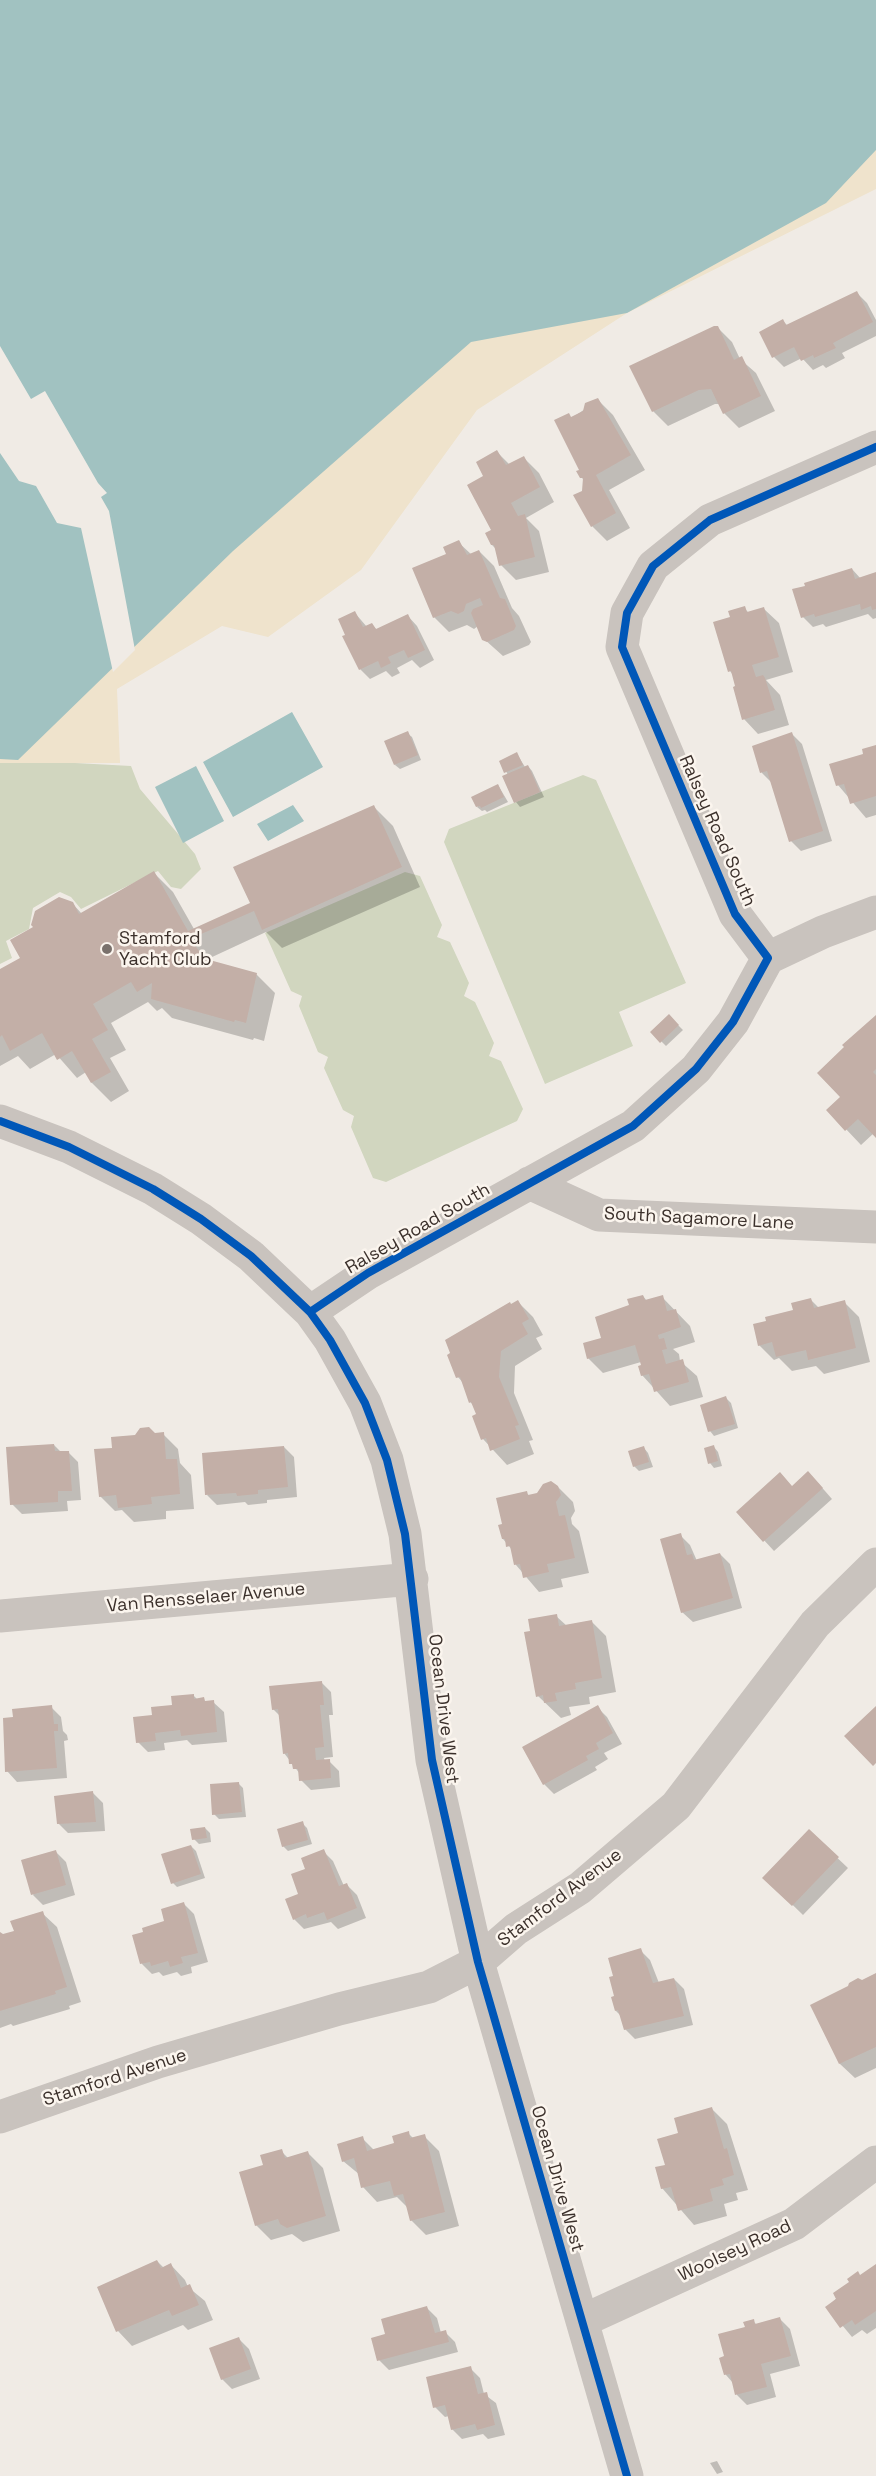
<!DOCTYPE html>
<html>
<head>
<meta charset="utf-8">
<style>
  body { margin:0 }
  canvas { display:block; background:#f0ebe5 }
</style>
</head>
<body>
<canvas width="876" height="2476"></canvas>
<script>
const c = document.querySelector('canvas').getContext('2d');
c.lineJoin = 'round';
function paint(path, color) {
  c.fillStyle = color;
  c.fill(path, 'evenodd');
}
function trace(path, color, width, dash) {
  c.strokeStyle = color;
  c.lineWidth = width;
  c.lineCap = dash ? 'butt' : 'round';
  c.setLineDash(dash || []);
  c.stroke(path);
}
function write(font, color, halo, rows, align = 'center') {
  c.font = font + ' "Space Grotesk",sans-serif';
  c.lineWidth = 5;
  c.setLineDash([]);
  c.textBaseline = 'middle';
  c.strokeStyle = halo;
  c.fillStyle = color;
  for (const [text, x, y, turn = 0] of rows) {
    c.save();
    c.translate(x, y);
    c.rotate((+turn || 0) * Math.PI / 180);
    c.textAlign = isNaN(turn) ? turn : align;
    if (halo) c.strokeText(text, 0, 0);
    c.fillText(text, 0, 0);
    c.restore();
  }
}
const green = new Path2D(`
  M0,759L131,766L140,789L195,854L201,869L181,889L171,887L158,871L81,909L71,897L60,892L33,908L29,929L6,941L12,958L0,964Z
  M583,775L596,780L686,983L619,1012L633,1046L545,1084L444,842L449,829Z
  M405,872L420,876L442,925L437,937L450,942L469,983L464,996L475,1002L494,1043L489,1056L501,1061L523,1109L517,1121L386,1182L373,1178L351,1127L354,1116L343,1110L324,1068L328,1057L318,1052L299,1006L302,996L291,991L265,933Z`);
const sand = new Path2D(`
  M876,41V189L627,313L477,410L361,570L268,637L222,626L117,689L120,763H0V612Z`);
const water = new Path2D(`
  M0,0H876V150L826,203L627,313L471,342L233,551L18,760L0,759Z
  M292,712L323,767L233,817L203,762Z
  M196,766L224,821L183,843L155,787Z
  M293,805L304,821L268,841L257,824Z`);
const pier = new Path2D(`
  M0,346L31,399L45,391L98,483L107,493L101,497L109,511L135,650L113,672L81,528L57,523L36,486L19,481L0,453Z`);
const shadow = new Path2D(`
  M857,293L867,303L876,320V336L842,353L845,358L826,368L823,365L813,370L802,358L784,367L774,357L783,321L788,326Z
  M717,327L732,342L740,359L756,373L775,411L739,428L724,413L720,404H715L668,426L653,411Z
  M598,400L613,415L645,470L609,490L630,528L607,541L592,526L583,492L584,480L581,477L572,418Z
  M497,452L510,465L524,458L539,473L554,502L526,518L539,531L549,572L516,580L501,565L497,550L492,545L493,530L485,477Z
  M458,542L472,555L479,551L494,566L512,608L519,616L531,642L529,645L503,656L484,639L478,626L474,629L467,625L449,632L434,617L448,555Z
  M852,569L861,579L876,574V618L873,619L868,614L826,627L823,624L813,627L803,617Z
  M744,608L749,613L764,609L779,623L793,672L766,680L780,695L789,725L758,734L744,719L737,687L733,675L730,671L732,618Z
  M355,613L367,627L372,625L377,630L407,615L417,626L434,660L420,668L412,660L397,668L400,673L392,677L386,671L370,679L360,669Z
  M407,733L412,737L421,760L400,769L395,765Z
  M792,734L802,744L832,841L801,851L791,841L772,783L762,773L754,747Z
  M876,747V815L866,818L838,785L865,755Z
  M517,754L525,767L528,766L532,771L544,797L520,807L516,802L504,777L508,775L501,762Z
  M498,785L508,802L487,812L485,810L482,811L477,807Z
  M374,807L393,826L420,887L282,948L266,932L210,958L211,960L207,961L256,974L275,993L264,1041L254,1038L253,1040L172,1018L162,1008L157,1011L148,1002L111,1023L126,1050L110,1058L129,1091L111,1102L92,1083L86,1072L77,1078L56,1054L30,1069L18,1056L0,1066V971L22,958L72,903L82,914L154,873L173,892L194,929L252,904Z
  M669,1016L683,1030L666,1046L652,1032Z
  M876,1017V1135L874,1133L861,1145L828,1110L842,1097Z
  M643,1296L647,1301L662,1297L690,1326L695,1342L673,1349L679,1354L680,1361L697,1376L703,1397L670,1406L642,1375L641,1362L603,1373L588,1358L630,1306Z
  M811,1300L819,1308L844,1302L859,1317L870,1362L824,1374L816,1366L792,1371L779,1358L774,1360L759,1345L795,1311Z
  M518,1302L533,1317L543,1335L536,1338L542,1349L515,1366L514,1393L533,1440L529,1441L534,1454L507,1465L483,1439L475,1406L470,1402L464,1384L458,1377L511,1305Z
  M726,1398L731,1403L738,1428L714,1436L710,1431Z
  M163,1434L178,1449L180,1463L191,1475L194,1509L166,1511V1519L134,1522L122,1510L115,1511L100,1496L113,1449L136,1436Z
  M54,1445L61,1452H68L78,1462L81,1500L67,1501L68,1511L22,1514L12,1504Z
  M284,1447L294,1457L297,1497L267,1500V1503L248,1505L245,1502L217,1505L207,1495Z
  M714,1447L718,1452L722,1466L714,1468L710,1463Z
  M644,1448L648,1453L653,1467L639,1471L634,1466Z
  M818,1483L832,1499L774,1551L738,1512L792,1487Z
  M558,1487L573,1502L575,1511L571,1518L572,1524L579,1531L589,1573L561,1579L563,1587L539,1592L516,1565L513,1551L503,1539L526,1493L530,1496Z
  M680,1535L690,1545L697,1561L720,1554L730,1564L742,1608L693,1622L682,1612Z
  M556,1616L567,1626L591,1621L606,1636L616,1692L589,1697L590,1704L569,1707L571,1715L561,1718L538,1696L532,1632Z
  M321,1682L331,1692L333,1715H329L333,1757L324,1758L325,1761H329L339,1771L340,1787L311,1790L301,1780L300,1774L284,1753L280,1716L273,1709Z
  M193,1695L198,1700L213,1702L224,1712L227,1742L192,1745L187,1740L164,1743L165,1750L148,1752L138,1742L154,1716Z
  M51,1707L61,1717L63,1731L67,1735L68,1740L64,1741L67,1778L17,1782L7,1771L14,1718Z
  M597,1707L607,1717L622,1744L604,1753L608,1759L595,1767L597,1770L554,1794L544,1784Z
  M238,1783L243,1788L246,1817L219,1819L214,1814Z
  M93,1793L103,1803L105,1831L68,1833L58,1823Z
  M302,1823L307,1828L312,1844L288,1851L283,1846Z
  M205,1828L210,1833L211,1842L199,1844L194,1839Z
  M809,1831L848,1868L803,1915L764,1877Z
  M191,1846L196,1851L205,1878L177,1887L173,1883Z
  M323,1851L333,1861L344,1886L347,1885L357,1895L366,1918L338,1929L331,1922L304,1929L294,1919L307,1870Z
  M56,1852L66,1862L75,1895L43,1905L33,1895Z
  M184,1904L194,1914L208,1962L191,1967L192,1973L181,1976L177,1972L163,1976L159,1972L152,1974L142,1964L145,1933L166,1923Z
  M42,1913L57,1927L81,2002L69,2006L70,2009L13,2026L11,2024L0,2028V1935L16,1932Z
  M640,1950L650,1960L659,1983L674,1979L684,1989L693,2025L635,2039L625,2029L621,2016L616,2011L614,1976Z
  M876,1975V2068L855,2078L840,2064L812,2005Z
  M712,2109L727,2124L748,2190L736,2193L738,2200L724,2204L727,2216L694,2225L662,2188L666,2166L679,2134Z
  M408,2133L414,2139L424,2136L439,2151L459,2226L426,2235L411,2220L408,2208L397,2197L377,2202L363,2187L360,2175L343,2161L362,2138L374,2150L396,2144Z
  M281,2151L289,2159L308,2153L323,2168L340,2231L303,2242L292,2234L271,2240L256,2225L264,2166Z
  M157,2261L164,2268L171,2265L185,2280L188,2287L205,2301L213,2320L188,2330L183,2325L132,2346L118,2331Z
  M876,2266V2328L867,2334L862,2330L852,2337L827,2307L861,2276Z
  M427,2308L437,2318L441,2333L445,2332L455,2342L458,2352L389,2370L379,2360L387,2335Z
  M780,2319L790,2329L800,2366L770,2374L776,2397L747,2405L737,2395L733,2383L726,2375V2358L753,2321L757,2325Z
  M239,2339L249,2349L260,2379L232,2389L222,2379Z
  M470,2368L480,2378L484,2394L496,2403L505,2435L488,2439L483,2434L462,2439L452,2429L449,2416L445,2417L435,2407Z
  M717,2461L723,2472L717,2474L710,2463Z`);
const building = new Path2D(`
  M857,291L873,322L833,343L836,348L814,358L813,355L801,361L794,347L772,358L759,332L783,319L786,325Z
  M714,326H718L734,360L742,356L761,396L723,414L711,389L699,390L652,412L629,366Z
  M598,398L631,455L596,475L616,513L591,527L573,495L582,491L583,478H580L576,471L579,470L554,420L569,413L571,417L583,411L585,403Z
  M497,450L506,465L524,456L540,487L511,503L518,516L525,514L535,557L499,566L494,545H491L485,533L491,530L467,485L483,476L476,462Z
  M459,540L467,555L479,550L500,598L505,599L516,626L514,630L487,642L482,640L471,613L473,609L483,605L480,598L466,604L464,611L458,614L451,611L433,618L412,568L446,554L443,547Z
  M852,568L855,579L876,572V609L872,610L871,606L861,610L860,604L815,617L814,614L801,618L792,589L805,586L804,583Z
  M745,606L747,612L764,607L779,657L752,665L756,677L763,675L765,678L775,710L742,720L733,687L735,686L731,671L728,672L713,622L730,617L728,611Z
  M355,611L363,627L372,623L376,629L408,614L425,650L408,658L404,650L388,657L391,663L381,668L378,661L359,670L342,636L345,635L338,619Z
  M408,731L418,755L394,765L384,741Z
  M792,732L823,831L789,842L767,771L760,773L752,746Z
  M876,745V796L850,804L844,784L836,786L829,764L863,754L862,749Z
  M517,752L523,765L504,773L499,761Z
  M528,765L540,792L514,803L502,776Z
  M498,784L504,797L481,808L480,806L476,807L471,797Z
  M374,805L402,867L262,930L254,911L192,938L193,941H191L206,959L257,973L246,1023L235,1020L234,1022L151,999L152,983L137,992L131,982L93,1004L108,1030L92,1039L111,1072L91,1083L72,1051L57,1060L42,1033L10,1051L2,1035L0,1037V969L20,958L10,940L33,927L31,925L35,911L59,897L73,902L79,914L154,871L188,931L250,903L233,867Z
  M669,1014L679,1025L660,1043L650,1032Z
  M876,1015V1069L873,1072L876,1075V1138L858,1119L845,1131L826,1110L840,1097L817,1073L844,1047L842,1045Z
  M643,1295L645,1300L663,1295L667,1311L676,1309L681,1327L658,1335L659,1339L664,1338L667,1349L662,1350L666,1364L683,1359L689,1382L654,1392L649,1374L641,1376L638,1366L641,1365L635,1345L587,1359L583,1343L601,1338L595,1317L629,1305L627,1299Z
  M811,1298L814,1308L845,1300L856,1348L808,1360L806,1350L776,1357L772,1342L758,1346L753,1324L766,1321L765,1317L793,1310L791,1303Z
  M518,1300L529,1319L522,1323L528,1334L501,1351L499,1377L519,1425L515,1426L520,1439L490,1451L486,1438L481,1440L472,1416L476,1414L471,1402L469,1403L460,1377L456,1378L447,1355L450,1353L445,1340L510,1302L511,1304Z
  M726,1396L735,1424L708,1432L700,1405Z
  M149,1427L155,1433L164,1432L166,1459H177L180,1494L151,1497L152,1504L118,1508L116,1495L99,1497L94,1449L112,1448L111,1437L135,1435L140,1428Z
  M54,1444L55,1451H69L72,1491H58V1502L10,1505L6,1447Z
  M714,1445L718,1461L708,1464L704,1448Z
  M284,1446L288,1487L258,1490V1494L237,1496L236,1493L205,1495L202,1453Z
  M644,1446L649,1462L633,1467L628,1451Z
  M808,1471L823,1488L763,1542L736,1512L780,1472L792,1486Z
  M551,1481L558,1486L561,1495L556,1502L559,1516L565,1515L575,1558L547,1564L549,1572L523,1578L520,1564L514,1565L510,1546L506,1547L505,1539H502L498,1525L502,1524L496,1498L527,1491L528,1495L537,1493L543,1484Z
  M681,1533L687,1555L692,1554L694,1560L720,1553L733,1598L681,1613L660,1539Z
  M557,1614L559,1626L592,1620L602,1678L575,1683L576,1689L555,1693L557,1701L544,1703L543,1695L536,1697L524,1632L530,1631L528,1619Z
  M322,1681L324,1705H320L324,1747L315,1748L316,1760L330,1759L331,1778L299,1781L298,1769H293L292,1764H289L288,1753L283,1754L278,1709L272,1710L269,1686Z
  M194,1694V1699L204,1697L205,1701L214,1700L217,1732L181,1736L180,1730L155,1733L156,1741L136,1743L133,1717L152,1715L151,1707L172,1705L171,1696Z
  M52,1705L54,1724H58V1731H54L57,1768L5,1772L3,1718L13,1717L12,1709Z
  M598,1705L613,1733L596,1743L599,1749L586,1756L588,1760L543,1785L522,1747Z
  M876,1706V1763L873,1766L844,1736Z
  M239,1782L242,1812L212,1815L210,1784Z
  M93,1791L96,1822L57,1824L54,1796Z
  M303,1821L308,1840L282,1847L277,1829Z
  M205,1827L207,1838L192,1840L190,1829Z
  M809,1829L839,1857L792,1906L762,1878Z
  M191,1845L201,1874L171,1884L161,1854Z
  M324,1849L339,1886L347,1883L357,1908L327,1920L324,1912L307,1918L306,1914L293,1920L285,1899L298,1894L291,1874L305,1869L301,1858Z
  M56,1850L66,1885L31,1895L21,1860Z
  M184,1902L198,1953L181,1957L183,1963L170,1967L168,1961L151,1966L150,1962L140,1964L132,1935L143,1932L142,1928L164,1921L161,1909Z
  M43,1911L67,1987L55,1991L56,1994L0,2011V1932L3,1934L14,1931L10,1921Z
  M641,1948L653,1983L674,1978L684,2016L624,2030L618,2010L615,2011L611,1997L614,1996L609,1977L613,1976L608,1958Z
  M876,1973V2047L839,2064L810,2005L848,1986L849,1983L858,1978L862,1980Z
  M712,2107L724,2149L727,2148L734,2175L722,2179L724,2185L710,2189L713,2201L678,2211L671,2187L661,2189L655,2167L665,2165L657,2139L678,2133L674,2118Z
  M409,2131L410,2138L425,2134L445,2212L410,2221L403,2194L394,2196L390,2181L361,2188L354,2158L342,2162L337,2144L363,2136L367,2151L394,2143L392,2136Z
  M282,2149L285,2158L308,2151L326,2216L287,2228L280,2224L278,2219L255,2226L239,2172L263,2165L260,2155Z
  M157,2260L161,2268L171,2263L181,2288L190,2284L199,2305L172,2316L169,2310L116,2332L97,2287Z
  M876,2264V2311L855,2325L852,2320L840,2328L825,2307L836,2299L833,2293L849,2282L847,2279L858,2271L860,2275Z
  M427,2306L435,2333L446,2330L449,2342L377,2361L371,2338L385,2334L381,2319Z
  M780,2317L791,2356L761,2364L767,2387L735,2395L730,2374L724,2375L719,2358L724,2356L718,2334L745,2327L743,2322L754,2319L755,2324Z
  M239,2337L251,2369L221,2380L209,2348Z
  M471,2366L478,2394L487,2392L495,2425L477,2430L475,2424L451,2430L445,2405L433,2408L426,2377Z`);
const minor = new Path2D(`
  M768,958L823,932L876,912
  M0,1121L69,1147L153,1189L201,1219L251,1256L310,1312L330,1340L365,1403L387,1460L405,1534L432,1760L478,1962L627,2476
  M529,1183L599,1215L876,1227
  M310,1312L368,1273L633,1126L696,1069L733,1022L768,958L735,914L622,647L627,613L653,566L710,520L876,447
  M0,1616L412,1579
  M0,2117L158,2062L339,2009L429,1987L478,1962L516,1929L580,1888L676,1806L815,1624L876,1564
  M582,2321L794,2224L876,2162`);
const cycleway = new Path2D(`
  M0,1121L69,1147L153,1189L201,1219L251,1256L310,1312L330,1340L365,1403L387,1460L405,1534L432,1760L478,1962L627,2476
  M310,1312L368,1273L633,1126L696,1069L733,1022L768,958L735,914L622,647L627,613L653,566L710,520L876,447`);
const markers = [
  [107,949,6,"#7a716c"]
];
const streetNames = [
  ["Ralsey Road South",717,831,66],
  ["South Sagamore Lane",699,1219,3],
  ["Ralsey Road South",418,1229,-30],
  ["Van Rensselaer Avenue",206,1598,-5],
  ["Ocean Drive West",443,1709,83],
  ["Stamford Avenue",560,1898,-37],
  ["Stamford Avenue",115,2078,-18],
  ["Ocean Drive West",557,2179,74],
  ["Woolsey Road",735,2251,-25]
];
const poiNames = [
  ["Stamford",119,939],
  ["Yacht Club",119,960]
];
paint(green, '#d1d6bf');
paint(sand, '#efe3cc');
paint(water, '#a1c2c1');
paint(pier, '#f0ebe5');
paint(shadow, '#0003');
paint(building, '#c3afa7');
trace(minor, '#c9c3be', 33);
trace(cycleway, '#0057b8', 8);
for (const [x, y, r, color] of markers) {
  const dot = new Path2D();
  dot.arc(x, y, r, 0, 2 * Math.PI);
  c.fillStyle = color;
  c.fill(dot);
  trace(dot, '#fbf5ee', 2);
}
write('18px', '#3b302b', '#fbf5ee', streetNames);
write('18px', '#3b302b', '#fbf5ee', poiNames, 'left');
</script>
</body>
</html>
